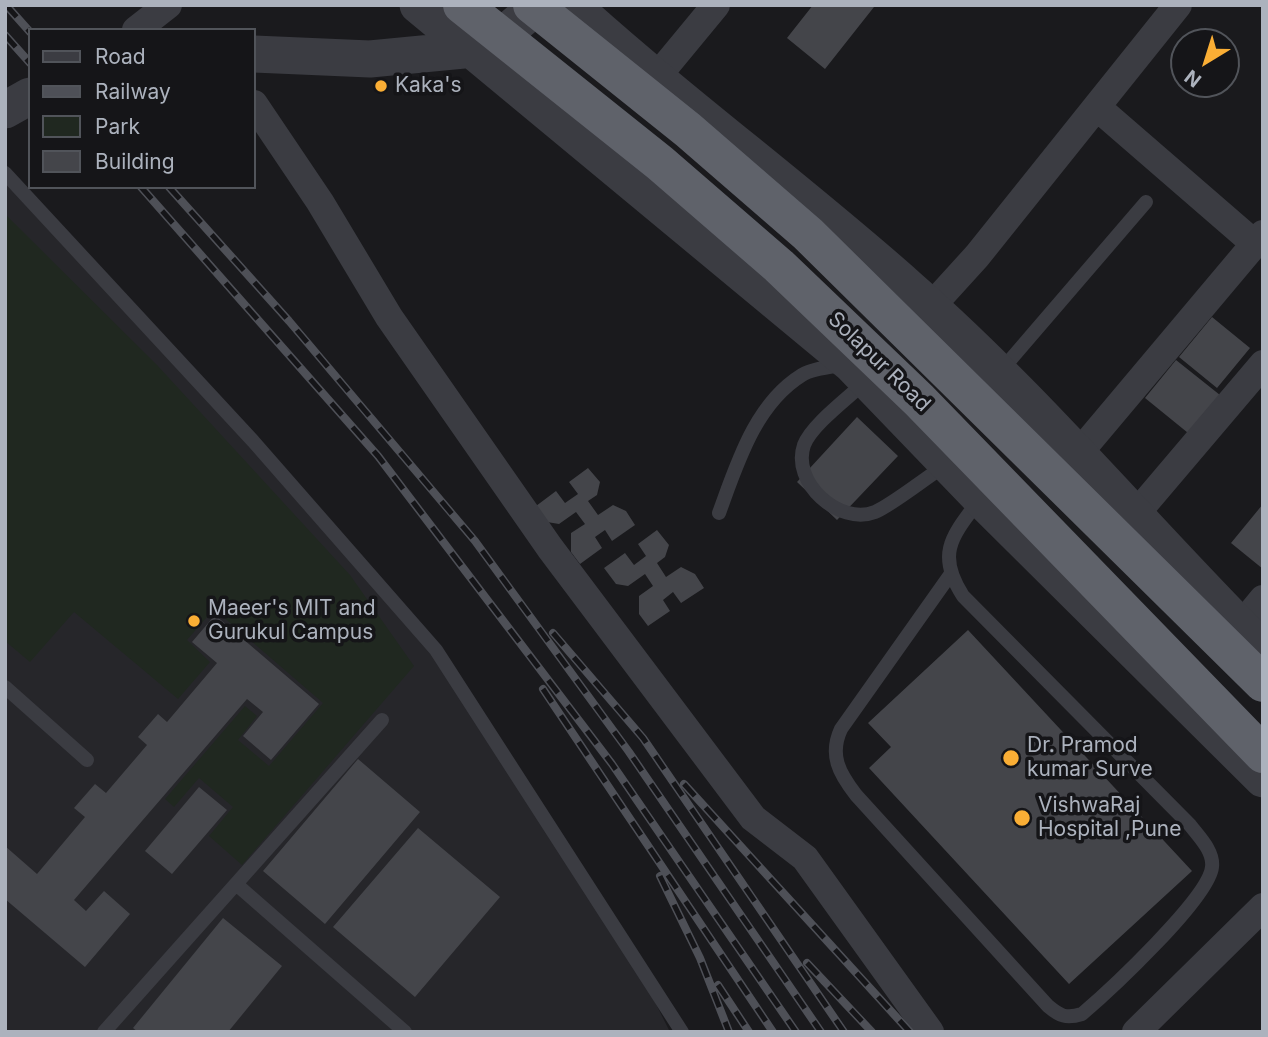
<!DOCTYPE html>
<html>
<head>
<meta charset="utf-8">
<style>
  body { margin:0 }
  #map { position:relative; width:1268px; height:1037px; overflow:hidden; background:#1a1a1d; font-family:Inter,sans-serif }
  canvas { display:block }
  .frame { position:absolute; inset:0; border:7px solid #acb2bd; pointer-events:none }
  .legend { position:absolute; left:28px; top:28px; width:228px; height:161px; box-sizing:border-box; background:#151518; border:2px solid #51545a; margin:0; padding:9px 12px; list-style:none; font-size:21px; color:#acb2bd }
  .legend li { display:flex; align-items:center; gap:14px; height:35px }
  .legend b { width:35px; border:2px solid #51545a }
  .north { position:absolute; left:1170px; top:28px; width:70px; height:70px; box-sizing:border-box; background:#151518; border:2px solid #51545a; border-radius:50%; rotate:218deg; font-size:19px; font-weight:700; line-height:28px; text-align:center; color:#acb2bd }
  .north::after { content:''; display:block; margin:auto; width:24px; height:32px; background:#faae35; clip-path:polygon(50% 0,100% 100%,50% 72%,0 100%) }
</style>
</head>
<body>
<div id="map">
<canvas width="1268" height="1037"></canvas>
<div class="frame"></div>
<ul class="legend">
<li><b style="height:9px;background:#3b3c42"></b>Road</li>
<li><b style="height:9px;background:#4e5057"></b>Railway</li>
<li><b style="height:19px;background:#202820"></b>Park</li>
<li><b style="height:19px;background:#44454a"></b>Building</li>
</ul>
<div class="north">N</div>
</div>
<script>
const c = document.querySelector('canvas').getContext('2d');
c.lineJoin = 'round';
function paint(path, color) {
  c.fillStyle = color;
  c.fill(path, 'evenodd');
}
function trace(path, color, width, dash) {
  c.strokeStyle = color;
  c.lineWidth = width;
  c.lineCap = dash ? 'butt' : 'round';
  c.setLineDash(dash || []);
  c.stroke(path);
}
function write(font, color, halo, rows, align = 'center') {
  c.font = font + ' Inter,sans-serif';
  c.lineWidth = 7;
  c.setLineDash([]);
  c.textBaseline = 'middle';
  c.strokeStyle = halo;
  c.fillStyle = color;
  for (const [text, x, y, turn = 0] of rows) {
    c.save();
    c.translate(x, y);
    c.rotate((+turn || 0) * Math.PI / 180);
    c.textAlign = isNaN(turn) ? turn : align;
    if (halo) c.strokeText(text, 0, 0);
    c.fillText(text, 0, 0);
    c.restore();
  }
}
const built = new Path2D(`
  M5,173L436,650L619,930L670,1032H5Z`);
const green = new Path2D(`
  M5,214L157,365L350,575L414,666L242,865L209,836L233,807L199,778L174,807L165,799L245,706L257,716L238,740L269,766L323,703L214,609L187,640L210,662L178,699L74,612L30,662L5,641Z`);
const building = new Path2D(`
  M813,5L874,7L825,69L787,38Z
  M1212,317L1250,348L1217,388L1179,357Z
  M1176,360L1225,399L1193,437L1145,398Z
  M857,417L898,456L837,520L797,482Z
  M588,468L600,482L597,495L588,501L598,515L613,505L626,511L635,525L612,541L605,530L595,537L602,548L580,564L571,552V533L585,524L576,512L559,524L547,522L536,506L556,491L565,503L578,494L569,482Z
  M1263,504V569L1231,543Z
  M657,530L669,545L665,557L657,563L666,577L681,567L695,574L704,588L681,603L673,592L663,600L670,611L648,626L639,614V596L653,586L645,574L628,586L616,584L604,568L625,553L634,565L646,556L638,544Z
  M215,615L319,704L271,760L243,736L263,712L247,699L74,900L86,911L104,891L130,914L85,967L5,899V846L37,874L85,817L74,808L95,784L106,793L147,745L138,737L158,714L167,722L217,663L192,642Z
  M968,630L1192,871L1069,984L869,768L891,747L868,723Z
  M358,759L420,812L325,924L263,871Z
  M199,787L227,810L172,874L145,851Z
  M418,828L500,897L415,997L333,927Z
  M223,918L282,966L228,1032H138L133,1028Z`);
const service = new Path2D(`
  M5,173L253,441L436,650L682,1032
  M999,373L1146,202
  M867,380C851,396 812,424 804,445C791,482 839,526 875,512C892,505 928,476 946,465
  M719,513C737,464 755,404 802,375C813,368 831,367 844,365
  M950,575L841,729C829,755 839,773 856,795L1048,1006C1060,1016 1066,1019 1082,1014C1109,991 1209,898 1212,867C1214,851 1199,837 1190,825L963,596C935,553 953,535 980,499
  M5,687L87,760
  M236,884L405,1032
  M104,1032L382,720`);
const minor = new Path2D(`
  M136,30L168,5
  M645,91L716,5
  M254,104L320,202L389,317L550,548L753,818L805,858L930,1032
  M1098,108L1255,244
  M917,322L977,256L1178,5
  M1078,454L1263,234
  M1134,516L1263,364
  M1240,627L1263,599
  M1136,1032L1263,907`);
const tertiary = new Path2D(`
  M418,5L851,364L980,498L1263,779
  M572,5C680,103 799,190 908,287C1035,398 1144,530 1263,649
  M254,54L370,59L474,49L501,37L538,5
  M5,110L30,96`);
const trunk = new Path2D(`
  M462,5L660,163L779,266L919,400L1263,754
  M532,5L688,130L808,234L1263,683`);
const rail = new Path2D(`
  M6,5L30,32
  M5,35L30,63
  M141,187L378,456L612,764L796,1032
  M169,187L289,321L475,541L629,752L821,1032
  M553,633L643,738L844,1032
  M543,689L773,1032
  M684,784L910,1032
  M660,876L700,958L729,1032
  M807,963L872,1032
  M718,985L749,1032`);
const markers = [
  [381,86,7,"#faae35"],
  [194,621,7,"#faae35"],
  [1011,758,9,"#faae35"],
  [1022,818,9,"#faae35"]
];
const poiNames = [
  ["Kaka's",395,86],
  ["Maeer's MIT and",208,609],
  ["Gurukul Campus",208,633],
  ["Dr. Pramod",1027,746],
  ["kumar Surve",1027,770],
  ["VishwaRaj",1038,806],
  ["Hospital ,Pune",1038,830]
];
const streetNames = [
  ["Solapur Road",879,362,44]
];
paint(built, '#26262a');
paint(green, '#202820');
paint(building, '#44454a');
trace(service, '#3b3c42', 14);
trace(minor, '#3b3c42', 28);
trace(tertiary, '#3b3c42', 37);
trace(trunk, '#5f626a', 38);
trace(rail, '#4e5057', 8);
trace(rail, '#151518', 5, [16]);
for (const [x, y, r, color] of markers) {
  const dot = new Path2D();
  dot.arc(x, y, r, 0, 2 * Math.PI);
  c.fillStyle = color;
  c.fill(dot);
  trace(dot, '#151518', 2.5);
}
write('21px', '#acb2bd', '#151518', poiNames, 'left');
write('21px', '#acb2bd', '#151518', streetNames);
</script>
</body>
</html>
